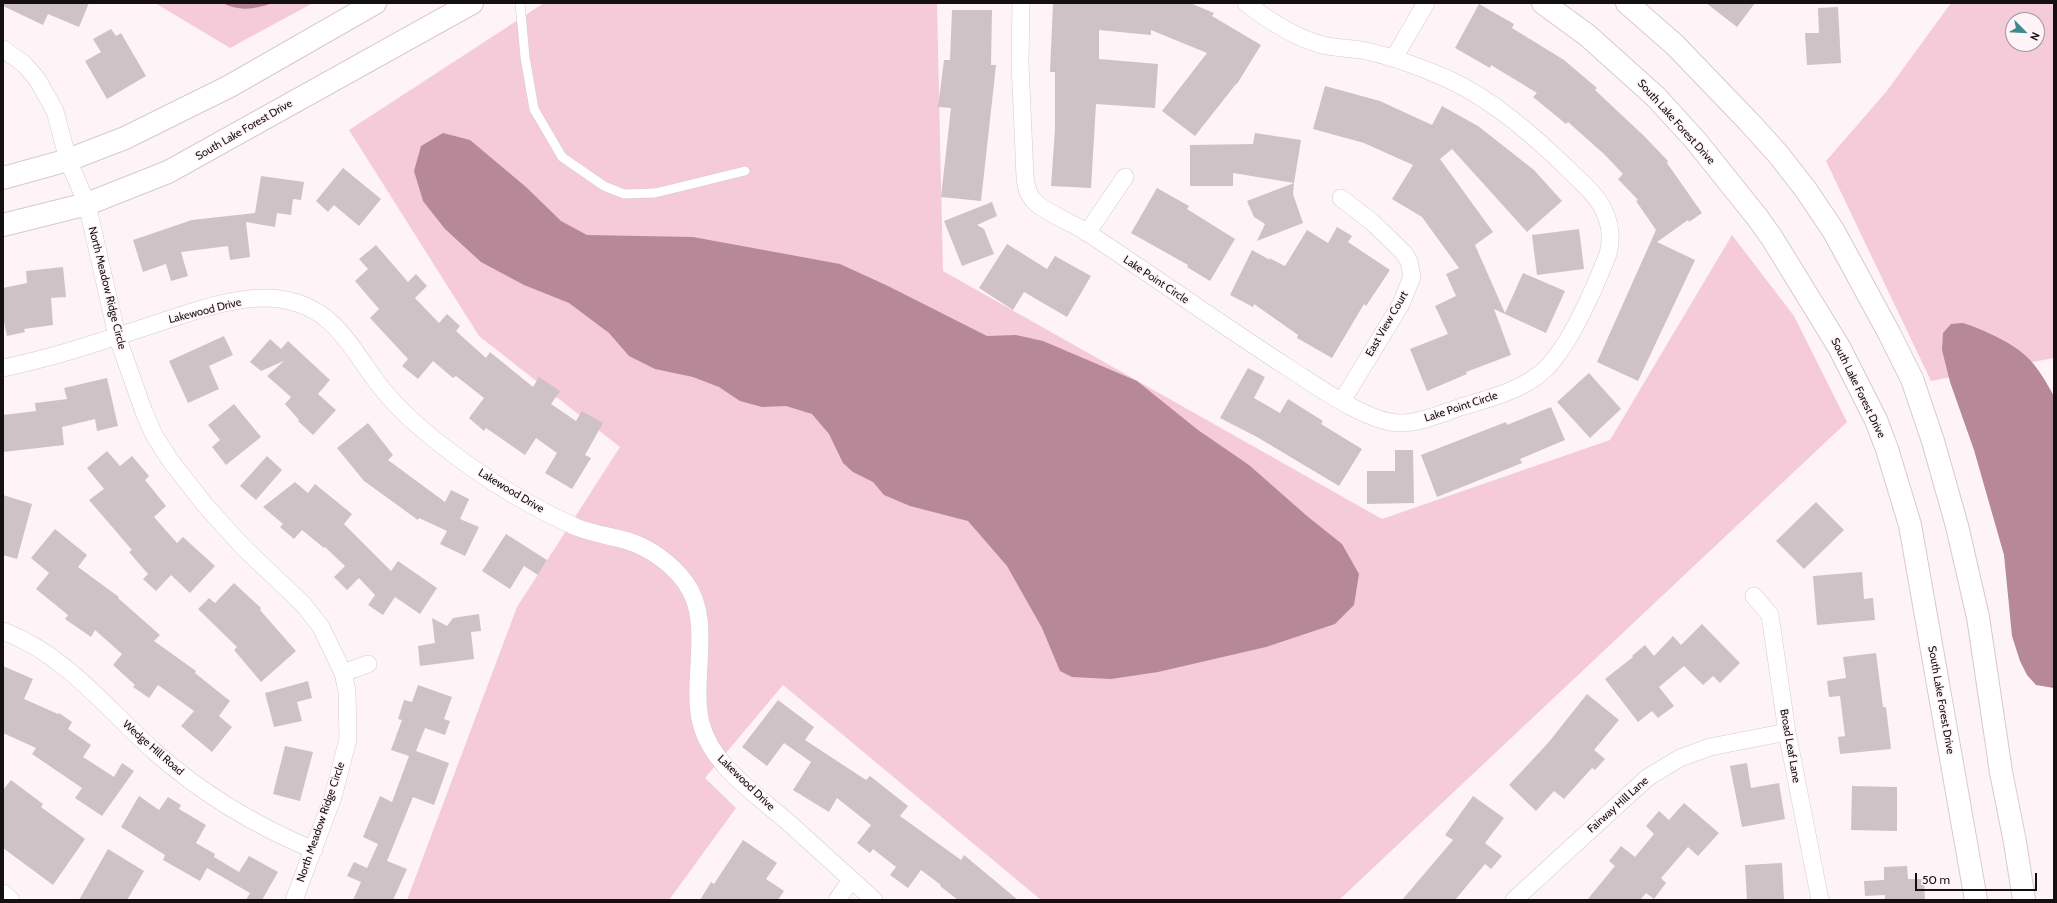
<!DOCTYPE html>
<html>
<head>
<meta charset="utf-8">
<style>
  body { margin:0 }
  #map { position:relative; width:2057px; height:903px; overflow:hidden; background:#fef3f7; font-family:Cabin,sans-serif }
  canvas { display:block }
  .frame { position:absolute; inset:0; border:4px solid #141011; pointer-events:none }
  .north { position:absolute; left:2005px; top:12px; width:40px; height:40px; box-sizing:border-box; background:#fef3f7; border:1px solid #a0989b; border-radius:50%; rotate:114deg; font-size:11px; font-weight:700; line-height:16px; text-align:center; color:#141011 }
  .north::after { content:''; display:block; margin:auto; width:14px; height:18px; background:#418890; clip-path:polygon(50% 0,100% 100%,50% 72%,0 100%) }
  .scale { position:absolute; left:1915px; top:873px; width:122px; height:18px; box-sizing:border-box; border:2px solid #141011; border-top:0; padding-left:5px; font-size:12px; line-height:14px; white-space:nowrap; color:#141011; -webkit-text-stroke:3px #fef3f7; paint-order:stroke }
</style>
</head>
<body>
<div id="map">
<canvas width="2057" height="903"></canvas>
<div class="frame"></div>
<div class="north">N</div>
<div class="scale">50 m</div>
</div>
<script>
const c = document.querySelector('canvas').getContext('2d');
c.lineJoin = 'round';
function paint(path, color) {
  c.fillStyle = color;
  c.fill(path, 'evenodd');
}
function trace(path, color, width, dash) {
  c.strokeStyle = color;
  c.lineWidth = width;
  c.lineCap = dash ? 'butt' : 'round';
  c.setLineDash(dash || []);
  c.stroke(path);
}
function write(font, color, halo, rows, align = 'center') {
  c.font = font + ' Cabin,sans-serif';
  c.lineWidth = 3;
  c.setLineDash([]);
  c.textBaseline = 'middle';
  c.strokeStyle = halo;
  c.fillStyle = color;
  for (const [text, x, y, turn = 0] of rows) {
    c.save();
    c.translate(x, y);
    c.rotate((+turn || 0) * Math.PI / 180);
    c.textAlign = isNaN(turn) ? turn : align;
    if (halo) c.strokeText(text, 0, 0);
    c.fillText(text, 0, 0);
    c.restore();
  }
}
const green = new Path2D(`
  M155,3H313L230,48Z
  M544,3H937L943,271L1382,519L1610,440L1732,235L1794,316L1847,422L1339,900H1041L783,685L705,778L736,808L669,900H407L517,607L620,447L479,336L349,130Z
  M1951,3H2054V358L1931,381L1826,161L1886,92ZM2013,20H2037V44H2013Z`);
const water = new Path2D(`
  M222,3H273C255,9 240,12 222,3Z
  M443,133L470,140L526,187L561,221L587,235L693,237L840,264L888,286L987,336L1016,335L1043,341L1137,381L1198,430L1249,465L1307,516L1342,544L1359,574L1354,605L1335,624L1266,647L1158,672L1111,679L1072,677L1060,671L1042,628L1007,566L968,521L910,506L884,495L873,482L853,472L843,463L829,434L812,414L786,406L762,407L740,401L719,387L693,377L655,369L629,356L609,333L569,303L524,285L481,262L445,229L423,201L414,171L421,146Z
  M1963,323C1982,329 2011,342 2026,356C2038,367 2046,382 2054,396V688L2036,685L2027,675L2020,661L2012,636L2004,555L1974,450L1950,382L1942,350L1943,333L1951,324Z`);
const building = new Path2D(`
  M3,3H89L79,27L48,14L43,25L3,6Z
  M1053,3H1190L1214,13L1212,16L1261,45L1237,84H1236L1195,136L1162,111L1207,53L1151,30V35L1099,30V59L1158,64L1155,108L1096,104L1091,188L1051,186L1055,129V72H1050Z
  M1706,3H1755L1737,27Z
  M1479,4L1514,24L1512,28L1564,60L1597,88L1595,90L1644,136L1668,161L1667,163L1702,213L1689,222L1688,220L1657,242L1695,260L1638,381L1597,362L1656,230L1636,201L1638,200L1618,179L1623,174L1604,154L1568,122L1566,124L1533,97L1537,93L1491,65L1490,68L1455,48Z
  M1838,7L1841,63L1807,65L1805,33H1819L1818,8Z
  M952,10H992L991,65H996L981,201L941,197L951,108L938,107L944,60H950Z
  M111,29L116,36L121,33L146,76L107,99L85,61L101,52L93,39Z
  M1325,86L1380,101L1432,125L1442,106L1478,126L1534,170L1562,201L1527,232L1452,149L1440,159L1493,232L1475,245L1505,313L1523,273L1565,291L1546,333L1494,309L1511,355L1466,372L1467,374L1427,391L1410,349L1448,334L1435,306L1456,296L1446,274L1459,268L1422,217L1392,199L1413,165L1364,143L1313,129Z
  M1255,133L1301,140L1294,183L1233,173V186H1190V145L1253,144Z
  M343,168L381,199L359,226L334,205L328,212L316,201Z
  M261,176L304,182L301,200L293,199L291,215L277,213L275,227L246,222L250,257L230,260L228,246L181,252L188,276L171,281L166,264L143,272L133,240L192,220L255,213Z
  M1294,183L1293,194L1303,223L1257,241L1265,224L1254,217L1247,201Z
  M1157,188L1189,206L1187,209L1235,239L1210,281L1187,267L1188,265L1131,233Z
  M992,202L997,216L977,225L984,229L994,254L962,266L944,221Z
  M1337,227L1352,236L1348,242L1390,270L1366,306L1364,304L1332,358L1297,338L1298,335L1254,304L1253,307L1230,295L1252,250L1270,260L1269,258L1285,266L1307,230L1328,243Z
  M1579,229L1584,269L1537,275L1532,235Z
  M1007,244L1047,269L1055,256L1091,276L1067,317L1024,292L1013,310L979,288Z
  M376,245L408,282L416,274L427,286L415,298L439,323L447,314L460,326L456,331L486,358L490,352L533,387L539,377L560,391L551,404L576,421L582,411L603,423L585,455L591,458L572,489L545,473L557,453L536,438L525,455L486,428L484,431L469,418L484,398L456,376L453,378L433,361L418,379L402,366L408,359L370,318L379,309L355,281L368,269L359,259Z
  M63,267L66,297L51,298L53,325L24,329L25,332L7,336L3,318V288L27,283L26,271Z
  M224,336L233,355L209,366L219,389L188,403L169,361Z
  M270,339L281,349L288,341L330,380L318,394L336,410L313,435L298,421L299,420L285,404L291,397L267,376L284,361L261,371L250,362Z
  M1248,368L1265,377L1254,398L1280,413L1288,399L1323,421L1321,424L1362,449L1339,486L1257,437L1220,418Z
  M1589,373L1621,409L1590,438L1557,402Z
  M107,378L118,426L97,431L95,419L62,427L64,445L3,452V415L36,411L35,403L67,399L64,388Z
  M234,404L261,437L226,465L212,447L220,440L208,425Z
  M1551,407L1565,440L1520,459L1522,463L1437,497L1421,455L1506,422L1507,425Z
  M368,423L393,455L388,460L445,502L451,490L469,499L460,519L479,527L465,556L440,544L447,531L419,518L418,520L364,481L337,448Z
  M1395,450H1413L1414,503L1367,504V471H1395Z
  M107,451L120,466L132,456L149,476L145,480L166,506L154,517L177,543L183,537L215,566L190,593L171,575L156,591L143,579L148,574L129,552L132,550L89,500L104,489L87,468Z
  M267,456L282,470L256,500L240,486Z
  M295,482L308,493L315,484L352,514L344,524L391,571L398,561L437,588L420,614L395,597L383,615L368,605L375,595L359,578L347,590L334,577L345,566L325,547L324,548L302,530L294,539L280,527L283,524L263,507Z
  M3,495L32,504L17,559L3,555Z
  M1816,502L1844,530L1804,569L1776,541Z
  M55,529L87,555L78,567L119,597L118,598L160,635L154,641L196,671L195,673L230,701L219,716L232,727L212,752L181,726L194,711L158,685L149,698L133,687L135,685L113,665L122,654L95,630L91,637L65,619L68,615L36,589L49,573L31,558Z
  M506,534L547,560L538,575L524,566L510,589L482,571Z
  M1862,572L1864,599L1873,598L1875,620L1817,625L1813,576Z
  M234,583L261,608L260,610L296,651L261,682L234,650L237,647L198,609L209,598L215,603Z
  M479,614L481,631L471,632L474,659L420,666L418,646L435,643L432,618L447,626L453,618Z
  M1702,624L1740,663L1720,683L1713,676L1703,685L1684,666L1659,687L1674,706L1658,718L1652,711L1638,722L1605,679L1633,657L1632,656L1645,645L1654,656L1673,636L1681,645Z
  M1876,653L1883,707H1886L1891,749L1840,754L1838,737L1845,736L1840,696L1829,697L1827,681L1846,678L1843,657Z
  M3,666L33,679L24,699L58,714L59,713L72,722L68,729L91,745L83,757L114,777L122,763L134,771L102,816L75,798L82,788L32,754L36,748L3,733Z
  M308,681L312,698L297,702L302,721L274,727L265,693Z
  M418,685L452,697L444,719L450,721L445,735L425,728L416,751L449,763L434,805L413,797L387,861L407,869L393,900H353L361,882L347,876L354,862L367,868L378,844L363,837L380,796L392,802L409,756L391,750L402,720L398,719L404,700L412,702Z
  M1587,694L1619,720L1594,750L1605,759L1595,770L1592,768L1564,799L1554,791L1536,811L1509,785L1548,743Z
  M778,700L814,727L805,740L866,780L870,776L908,806L900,816L961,860L964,855L1018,900H958L940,886L941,885L921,870L908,888L890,875L896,867L873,849L870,853L857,843L871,825L837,798L829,812L793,790L811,762L784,743L767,766L742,747Z
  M285,746L313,752L300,801L273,794Z
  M1747,763L1751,788L1779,783L1785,819L1742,827L1730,766Z
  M11,780L43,804L41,807L85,839L53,885L3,848V790Z
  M1852,786L1897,787V831L1851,830Z
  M139,796L159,810L168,797L181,805L179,809L206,825L196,843L215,854L214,857L239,872L249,856L278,872L262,900H246L250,893L207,868L200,881L163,860L165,855L121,827Z
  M1473,796L1504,818L1485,843L1502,856L1491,869L1485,864L1455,900H1402L1453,840L1445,835Z
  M1684,803L1719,833L1698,856L1688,847L1661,878L1666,883L1654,899L1646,893L1640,900H1587L1615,866L1609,861L1621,846L1635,857L1654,834L1646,826L1659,811L1669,820Z
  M743,840L777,863L766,879L784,891L778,900H700L711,882L714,884Z
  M108,849L144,871L127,900H79Z
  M1782,863L1784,900H1747L1745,865Z
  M1907,866L1908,879H1924L1925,900H1885V895L1865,896L1864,881L1884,880V867Z`);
const service = new Path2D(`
  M520,3L525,57L534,109L562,157L604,186L624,194L655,193L745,171`);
const minor = new Path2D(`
  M1021,3L1020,62L1025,177C1026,187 1028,196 1036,203C1051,215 1072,223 1088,233C1156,278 1222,325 1290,369C1317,386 1368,423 1400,423C1421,423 1442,413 1461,407C1487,399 1516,392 1537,376C1566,356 1595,287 1608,254C1612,239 1611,227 1605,213C1598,196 1583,184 1570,171C1532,134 1487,94 1436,74C1412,64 1387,55 1361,50C1348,48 1335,48 1322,45C1294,37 1269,21 1246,3
  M3,49L24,64L37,79L55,111L68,160L87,204L117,336L144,412L154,435L170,460L205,505L244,548L303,604L321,627L343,673L347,691L348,739L333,797L294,900
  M1394,58L1426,3
  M1341,198L1372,222L1403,252L1409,261L1412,277L1401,304L1342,401
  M1087,233L1125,177
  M3,368C52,358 99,342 146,327C186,314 238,293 280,299C336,307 351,350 383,390C401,412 422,430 444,447C485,479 529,506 576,527C593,534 611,536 628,541C650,548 672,564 685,582C714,620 690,679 701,723C712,767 758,795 790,824C818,849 846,875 874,900
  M1754,596L1770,615L1787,732L1820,900
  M3,631C65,654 106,708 154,751C201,793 256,826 314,850
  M343,673L368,664
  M3,893L11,900
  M837,900L851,880
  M1514,900L1647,778L1680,758L1710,747L1787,732`);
const secondary = new Path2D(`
  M1543,3L1587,35L1656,97L1696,141L1757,217L1772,238L1839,347L1876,420L1887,449L1910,525L1976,900
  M1627,3L1675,45L1749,122L1778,154L1806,190L1833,230L1889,333L1912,379L1933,441L1957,526L1978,617L2001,772L2015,842L2024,900
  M3,178L68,160L125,138L230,86L375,3
  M3,225L87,204L168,172L472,3`);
const streetNames = [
  ["South Lake Forest Drive",1676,122,48],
  ["South Lake Forest Drive",244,130,-30],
  ["Lake Point Circle",1156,280,34],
  ["North Meadow Ridge Circle",107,288,76],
  ["Lakewood Drive",205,311,-14],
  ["East View Court",1387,324,-60],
  ["South Lake Forest Drive",1858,388,64],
  ["Lake Point Circle",1461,407,-18],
  ["Lakewood Drive",511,491,31],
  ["South Lake Forest Drive",1941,700,80],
  ["Broad Leaf Lane",1790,746,80],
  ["Wedge Hill Road",153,748,41],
  ["Lakewood Drive",746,783,44],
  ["Fairway Hill Lane",1618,805,-42],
  ["North Meadow Ridge Circle",321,822,-71]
];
paint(green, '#f5cbda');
paint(water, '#b68898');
paint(building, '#cfc2c7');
trace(service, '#d7c9ce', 10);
trace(minor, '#d7c9ce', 18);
trace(secondary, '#d7c9ce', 24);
trace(service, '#fff', 9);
trace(minor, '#fff', 17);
trace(secondary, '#fff', 22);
write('11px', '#141011', '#fef3f7', streetNames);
</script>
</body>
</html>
